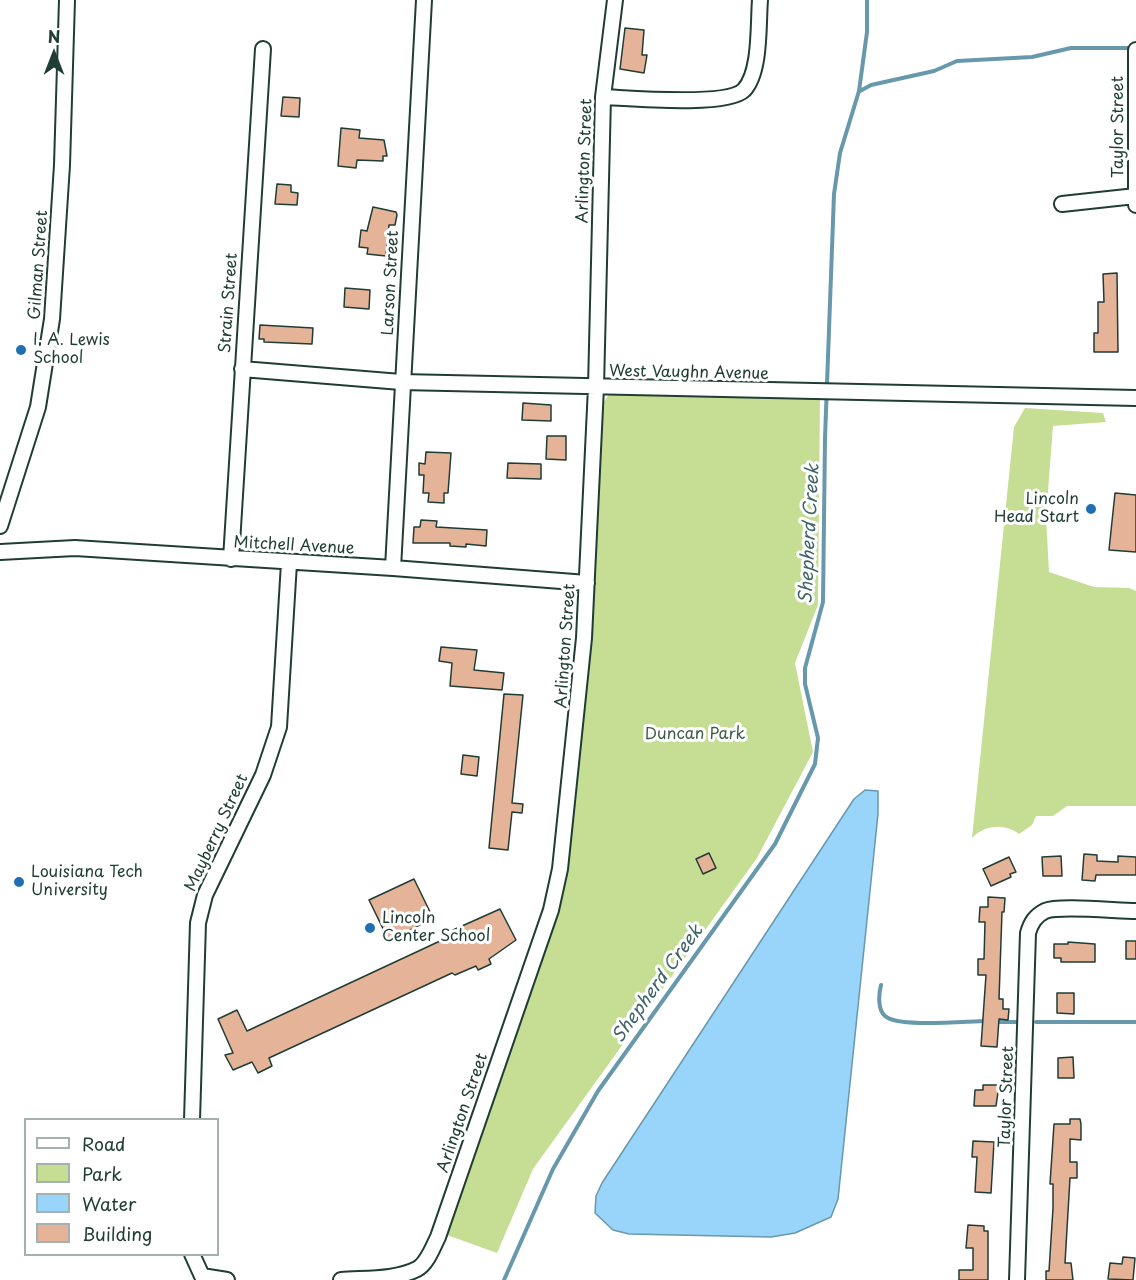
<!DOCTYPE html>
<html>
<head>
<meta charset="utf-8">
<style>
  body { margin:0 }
  #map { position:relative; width:1136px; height:1280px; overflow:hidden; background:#fff; font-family:"Playpen Sans",sans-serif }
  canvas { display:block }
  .legend { position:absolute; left:24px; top:1118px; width:195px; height:138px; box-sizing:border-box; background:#fff; border:2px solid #a5b1ae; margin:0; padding:8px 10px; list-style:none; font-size:18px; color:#1f3d34 }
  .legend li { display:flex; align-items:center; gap:12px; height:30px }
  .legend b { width:30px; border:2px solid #a5b1ae }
  .north { position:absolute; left:24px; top:24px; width:60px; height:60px; -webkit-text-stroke:4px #fff; paint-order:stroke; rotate:0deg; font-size:16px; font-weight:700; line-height:24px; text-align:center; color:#1f3d34 }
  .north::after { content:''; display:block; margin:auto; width:21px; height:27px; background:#1f3d34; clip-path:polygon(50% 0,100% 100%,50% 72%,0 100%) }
</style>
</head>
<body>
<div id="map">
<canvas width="1136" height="1280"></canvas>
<ul class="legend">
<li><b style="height:8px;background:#fff"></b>Road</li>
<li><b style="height:16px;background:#c5de94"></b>Park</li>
<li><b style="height:16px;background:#99d4fa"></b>Water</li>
<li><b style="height:16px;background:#e5b397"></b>Building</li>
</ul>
<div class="north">N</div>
</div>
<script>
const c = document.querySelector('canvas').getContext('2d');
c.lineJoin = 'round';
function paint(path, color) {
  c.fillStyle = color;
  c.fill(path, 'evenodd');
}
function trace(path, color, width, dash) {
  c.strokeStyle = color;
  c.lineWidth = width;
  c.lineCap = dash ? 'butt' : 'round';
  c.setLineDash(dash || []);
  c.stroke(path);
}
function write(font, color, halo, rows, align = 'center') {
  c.font = font + ' "Playpen Sans",sans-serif';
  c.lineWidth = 6;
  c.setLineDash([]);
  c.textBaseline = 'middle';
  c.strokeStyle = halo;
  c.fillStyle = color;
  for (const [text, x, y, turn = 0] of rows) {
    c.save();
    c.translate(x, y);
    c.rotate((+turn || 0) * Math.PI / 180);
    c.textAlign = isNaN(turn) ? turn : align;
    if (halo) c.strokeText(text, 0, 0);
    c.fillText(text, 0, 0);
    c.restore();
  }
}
const green = new Path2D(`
  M617,393L820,398L818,605L795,663L813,752L757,858L533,1169L497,1253L447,1235L561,894L571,831L591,608L602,405L609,394Z
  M1025,408L1103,413L1106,422L1053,426L1046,517L1049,572L1094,587L1129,588L1136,591V806H1067L1053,816H1036L1032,825L1019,834C1004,823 985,825 972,838L1014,427Z`);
const water = new Path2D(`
  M865,790L878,791V814L838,1199L831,1217L795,1233L771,1237L629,1234L613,1230L595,1213L596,1196L602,1183L854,799Z`);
const stream = new Path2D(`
  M860,91L871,85L934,71L957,61L1032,57L1071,48H1134
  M881,985C879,993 877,1009 885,1016C898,1028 967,1021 987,1021
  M994,1022H1018
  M1036,1022H1136
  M504,1280L553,1169L598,1091L775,844L815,764L818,738L805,684V668L823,602L825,438L834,194L840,153L859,91L867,32V0`);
const building = new Path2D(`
  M625,28L644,30L642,55H647L644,73L620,69Z
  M283,97L300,98L299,117L281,116Z
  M341,128L360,130L359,138L384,140L387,156H383V161L357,160L356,168L338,166Z
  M277,184L291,185V192L298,193L297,205L275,204Z
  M373,207L396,212L397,215L395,225H389L386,256L367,254L368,248L359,247L361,230L367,231Z
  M1117,273L1118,352H1094V333H1098V302H1104L1103,274Z
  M345,288L370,290L369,309L344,307Z
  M260,325L313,328L312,344L264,342V339H259Z
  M523,403L551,405V421L522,420Z
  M547,436H566V460L546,459Z
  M426,452L451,453L448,493H444V503L428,502L429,493H423L424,475H419V463L425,464Z
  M508,463L541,464V479L507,478Z
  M1115,493L1136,495V552L1109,550Z
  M421,520L437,521L436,527L487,530L486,546L466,544V547L450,546V543H413L414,527H420Z
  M441,647L477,650L474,670L504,673L502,690L450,686L452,663L439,661Z
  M504,694L523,695L512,803L523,804L522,813L512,812L508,850L489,848Z
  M463,755L479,757L477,776L461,774Z
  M709,853L716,868L703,874L696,859Z
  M1084,854L1097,855V861L1118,862V856L1136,857V875H1096L1095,881L1082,880Z
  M1061,856L1062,876H1043L1042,857Z
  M1009,857L1016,872L1010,874L1011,877L991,886L983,869Z
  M414,879L433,918L389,941L369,900Z
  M988,897L1005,898L1004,912H1002L999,999H1003V1009H1009L1008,1020L999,1019L997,1047L981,1046L986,975H978V959H984L985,922H979L980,907H988Z
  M500,909L516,940L489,959L491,964L478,970L476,966L455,975L452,973L269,1058L272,1066L258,1073L252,1062L233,1070L225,1055L233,1053L218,1019L237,1010L247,1031L455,934L453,930Z
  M1126,941H1136V959H1126Z
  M1068,942L1095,944V962H1061V958H1054V944H1068Z
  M1057,993H1074V1014L1057,1013Z
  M1073,1057L1074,1078H1058V1058Z
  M983,1085H999L996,1106H974L975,1090H983Z
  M1070,1119H1080L1081,1124V1140L1070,1139V1162H1077V1178H1070L1065,1263H1071L1073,1280H1046V1271H1049L1053,1208V1184H1050L1054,1124H1070Z
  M973,1141L994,1142L991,1193L975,1192L977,1157H972Z
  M968,1225L984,1226V1231H988V1280H959V1270H973V1248H966Z
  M1123,1257L1135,1258L1133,1280L1108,1279L1110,1263L1122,1264Z`);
const street = new Path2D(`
  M1136,50V205
  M603,97C629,98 727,107 744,90C761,72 758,24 760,0
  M1062,204L1136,196
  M242,369L401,382L1136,398
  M0,526L38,407L52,319L62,165L67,0
  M0,552L75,548L393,568L587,583
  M231,559L263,49
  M393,568L424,0
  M192,1120L198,923L205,895L263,775L279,727L289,563
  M192,1254L202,1276L227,1280
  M341,1280C364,1278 396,1280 417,1269C427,1264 433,1247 438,1237L551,910L560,869L584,638L596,387L603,97L615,0
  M1017,1280L1028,933C1031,923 1035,916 1045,911C1059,905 1117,911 1136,911`);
const markers = [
  [21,350,6,"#1f6fb2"],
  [1091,509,6,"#1f6fb2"],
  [19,882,6,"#1f6fb2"],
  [370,928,6,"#1f6fb2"]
];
const streetNames = [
  ["Taylor Street",1119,127,-90],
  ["Arlington Street",585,161,-88],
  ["Gilman Street",39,265,-86],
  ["Larson Street",391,283,-87],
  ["Strain Street",229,303,-86],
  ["West Vaughn Avenue",689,373,1],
  ["Mitchell Avenue",294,546,3],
  ["Arlington Street",566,646,-86],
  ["Mayberry Street",217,833,-65],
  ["Taylor Street",1007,1097,-88],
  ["Arlington Street",463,1113,-71]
];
const poiNames = [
  ["I. A. Lewis",33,341],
  ["School",33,359],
  ["Lincoln",1079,500,"right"],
  ["Head Start",1079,518,"right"],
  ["Louisiana Tech",31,873],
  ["University",31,891],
  ["Lincoln",382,919],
  ["Center School",382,937]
];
const parkNames = [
  ["Duncan Park",695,735]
];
const waterNames = [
  ["Shepherd Creek",810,534,-87],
  ["Shepherd Creek",658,984,-54]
];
paint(green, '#c5de94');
paint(water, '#99d4fa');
trace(water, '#6898ab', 1.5);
trace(stream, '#6898ab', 4);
paint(building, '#e5b397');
trace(building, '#1f3d34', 1.5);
trace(street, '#1f3d34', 18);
trace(street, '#fff', 14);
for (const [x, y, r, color] of markers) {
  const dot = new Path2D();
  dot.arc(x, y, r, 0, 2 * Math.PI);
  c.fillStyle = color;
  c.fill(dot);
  trace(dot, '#fff', 2);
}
write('16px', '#1f3d34', '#fff', streetNames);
write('16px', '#1f3d34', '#fff', poiNames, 'left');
write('16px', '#405d47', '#fff', parkNames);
write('italic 18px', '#3e6366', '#fff', waterNames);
</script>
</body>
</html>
